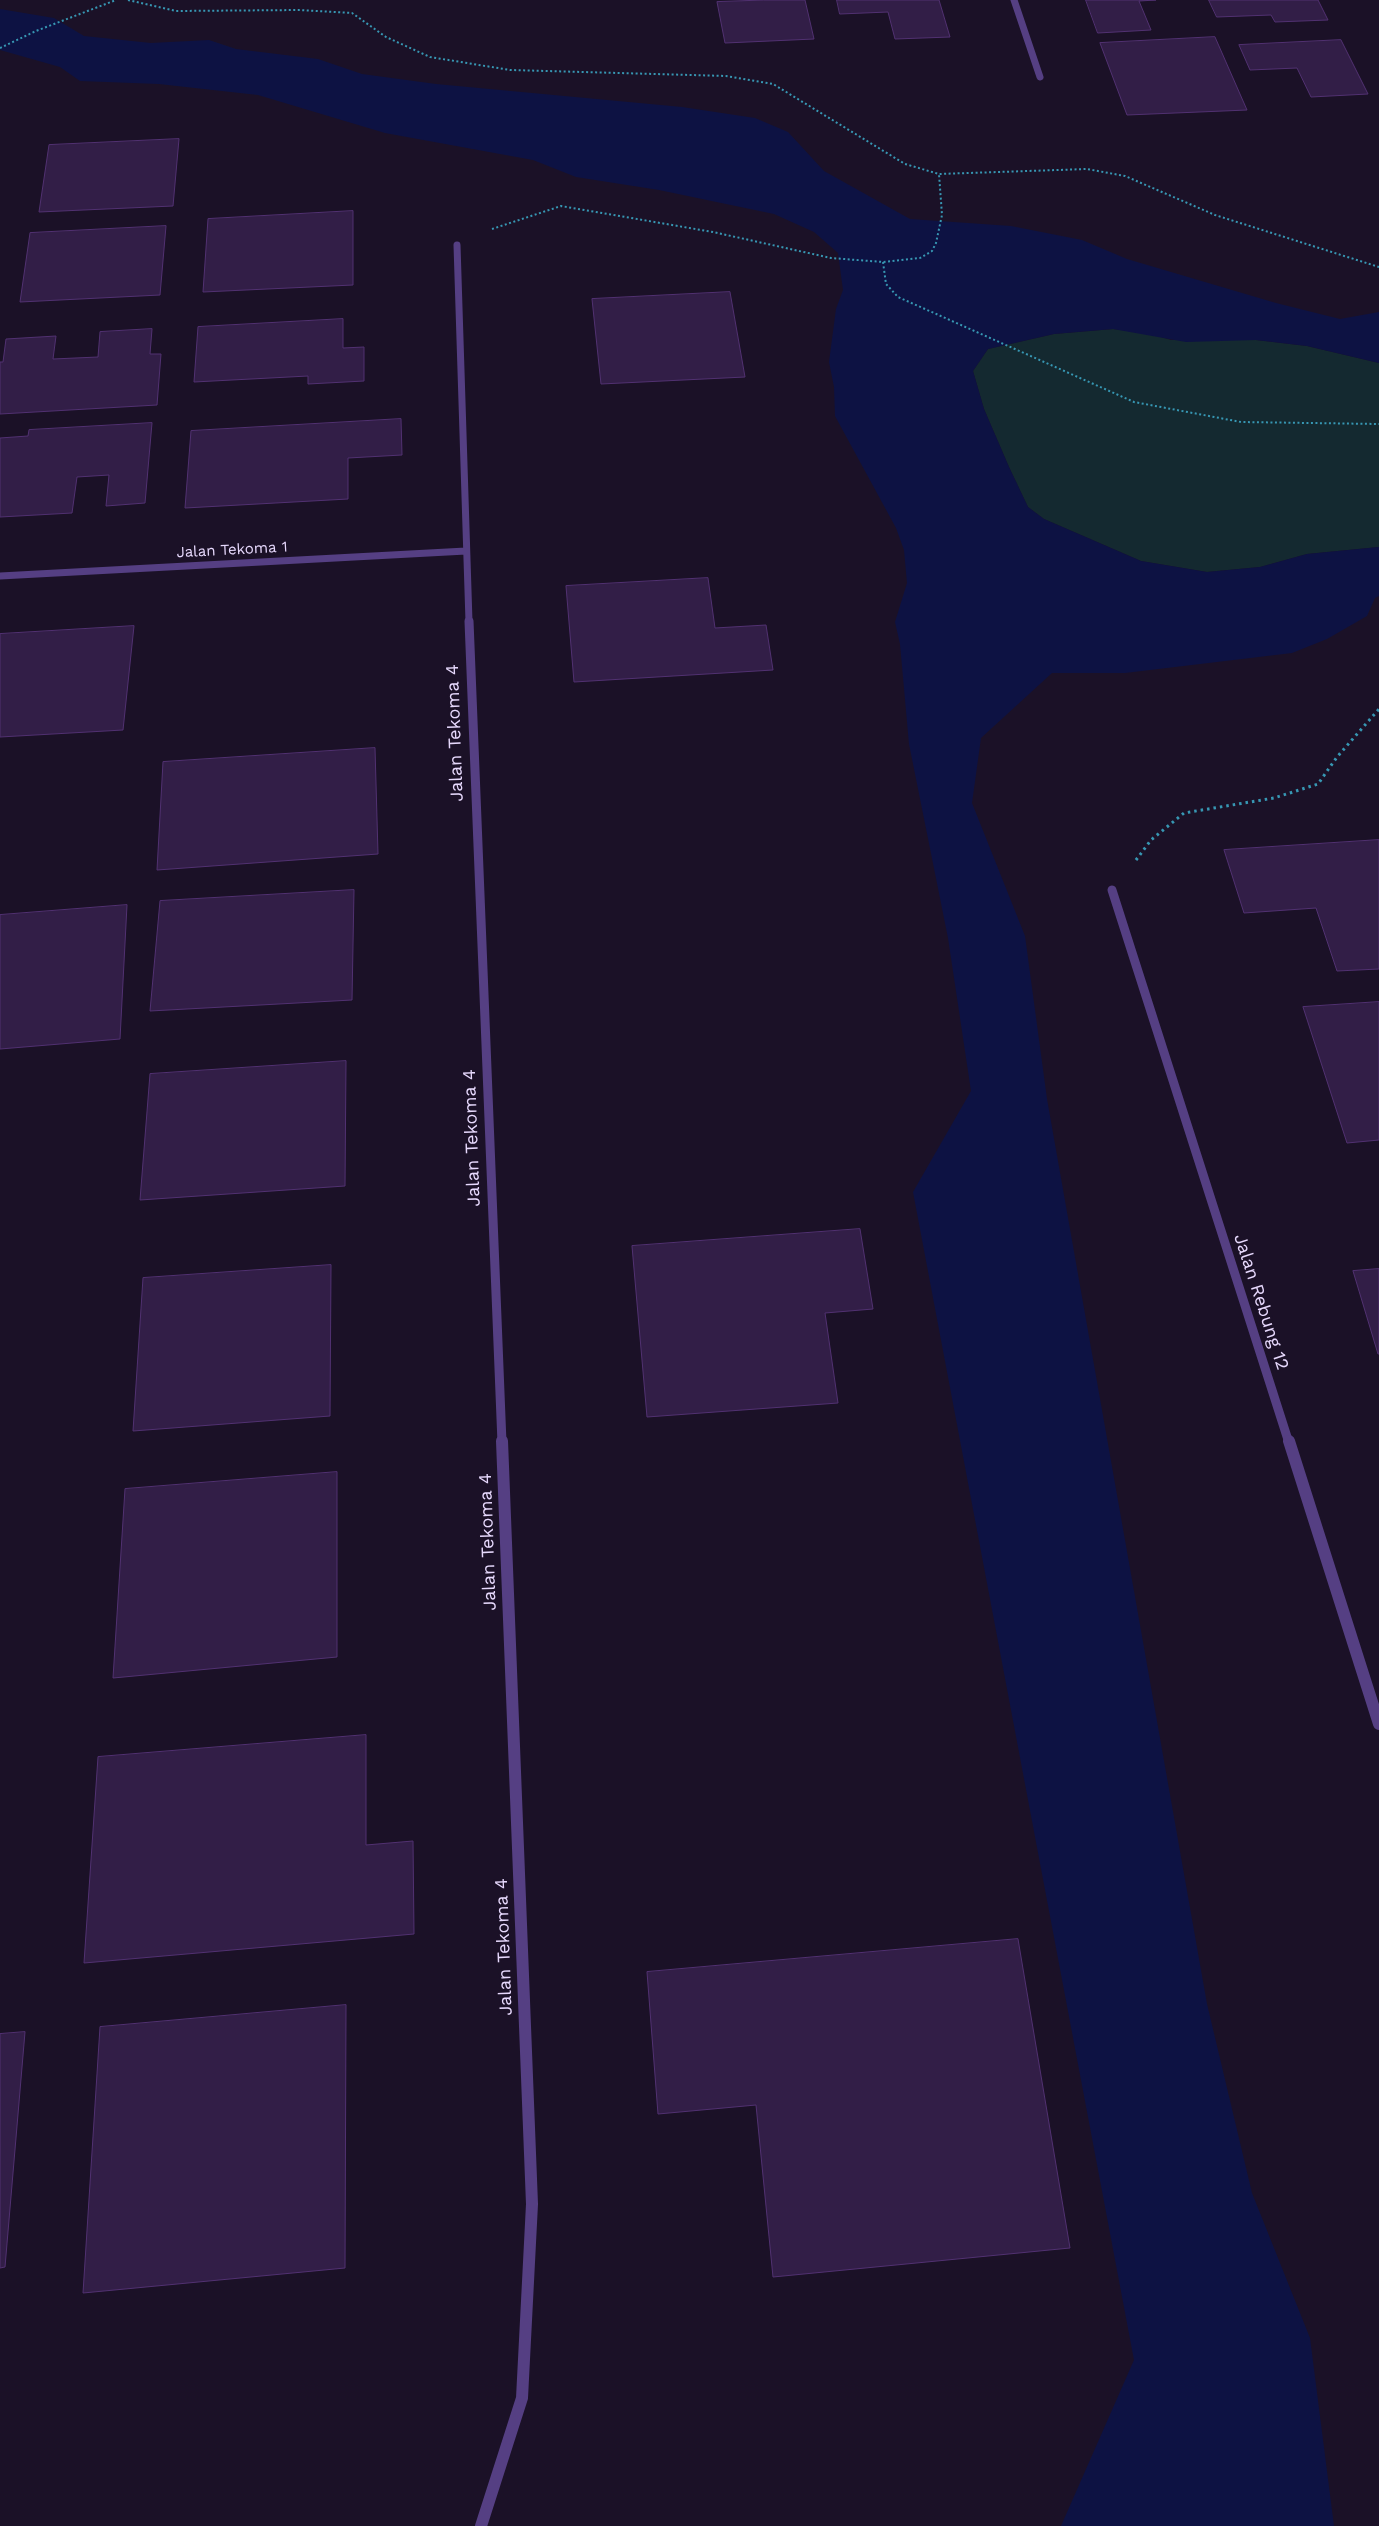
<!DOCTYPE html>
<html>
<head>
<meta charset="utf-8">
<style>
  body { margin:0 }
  canvas { display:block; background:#1b1127 }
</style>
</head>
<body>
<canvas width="1379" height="2526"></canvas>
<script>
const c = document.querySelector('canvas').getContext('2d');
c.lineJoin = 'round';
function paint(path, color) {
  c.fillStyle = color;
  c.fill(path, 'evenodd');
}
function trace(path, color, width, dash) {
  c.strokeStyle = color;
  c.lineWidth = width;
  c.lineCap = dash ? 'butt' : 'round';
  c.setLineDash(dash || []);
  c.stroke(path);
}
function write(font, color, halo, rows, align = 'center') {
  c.font = font + ' "Work Sans",sans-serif';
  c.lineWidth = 4.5;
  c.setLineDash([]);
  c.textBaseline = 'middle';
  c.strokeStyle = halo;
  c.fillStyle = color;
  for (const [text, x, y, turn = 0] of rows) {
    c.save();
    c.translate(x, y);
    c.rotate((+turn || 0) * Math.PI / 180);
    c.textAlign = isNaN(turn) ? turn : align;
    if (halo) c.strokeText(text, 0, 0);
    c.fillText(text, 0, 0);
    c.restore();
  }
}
const green = new Path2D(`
  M1113,329L1151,334L1171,340H1256L1307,346L1379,363V547L1307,554L1260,567L1207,572L1141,561L1044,519L1028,507L1009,467L984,409L973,371L988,349L1054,334Z`);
const water = new Path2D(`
  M0,9L54,18L84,36L151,43L209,40L236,49L318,59L362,74L436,84L682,107L755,118L788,132L824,171L910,219L1011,226L1082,240L1127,259L1276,303L1340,319L1379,312V363L1307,346L1256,340L1186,342L1113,329L1054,334L988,349L973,371L984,409L1009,467L1028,507L1044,519L1141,561L1207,572L1260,567L1307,554L1379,547V596L1375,598L1367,616L1327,639L1292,653L1125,673H1052L981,738L972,803L1025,936L1047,1099L1207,2004L1252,2193L1310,2338L1334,2526H1061L1134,2360L913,1192L971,1091L948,938L909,744L900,644L895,622L907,583L904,550L896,528L835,416L834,387L829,362L836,309L843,290L838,253L814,232L774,214L659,190L576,177L533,160L385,133L258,95L159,84L80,81L60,67L0,50Z`);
const building = new Path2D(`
  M764,0H805L814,39L725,43L717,2Z
  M837,0H939L950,37L895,39L888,12L840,14Z
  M1086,0H1156L1139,1L1151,30L1098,33Z
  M1209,0H1318L1328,20L1275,22L1271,15L1217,17Z
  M1215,37L1247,110L1127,115L1100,43Z
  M1341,40L1368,94L1311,97L1297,68L1250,70L1239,45Z
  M179,139L173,206L39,212L49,145Z
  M353,211V285L203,292L208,219Z
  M166,226L160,295L20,302L30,233Z
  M730,292L745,377L601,384L592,299Z
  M343,319V348L364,347V381L308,384V376L194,382L198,327Z
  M152,329L150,354H161L157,405L0,414V362H3L6,339L56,336L53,359L98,357L100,332Z
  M401,419L402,455L348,458V499L185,508L191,431Z
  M152,423L145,503L106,506L109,475L77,477L72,513L0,517V438L28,436L29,430Z
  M708,578L715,628L766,625L773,670L574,682L566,586Z
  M134,626L123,730L0,737V634Z
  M375,748L378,854L157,870L163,762Z
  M1379,840V969L1337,971L1316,908L1244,913L1224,850Z
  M354,890L352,1000L150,1011L160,901Z
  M127,905L120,1039L0,1049V915Z
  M1379,1002V1140L1347,1143L1303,1007Z
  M346,1061L345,1186L140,1200L150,1074Z
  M860,1229L873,1309L825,1313L838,1403L647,1417L632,1246Z
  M331,1265L330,1416L133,1431L143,1278Z
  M1379,1269V1354H1378L1353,1271Z
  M337,1472V1657L113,1678L125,1489Z
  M366,1735V1845L413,1841L414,1934L84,1963L98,1757Z
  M1018,1939L1070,2248L773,2277L756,2105L658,2114L647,1972Z
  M346,2005L345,2268L83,2293L100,2027Z
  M25,2032L5,2267L0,2268V2034Z`);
const pathFar1 = new Path2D(`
  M128,0L176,11L300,10L352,13L386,37L430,57L510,70L726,76L773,84L905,164L939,174L1087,169L1125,176L1215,215L1379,267
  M0,48L36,31L116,0
  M492,229L561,206L713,232L831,258L883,262L920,258L932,251L936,243L942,215L939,174
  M883,262L886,284L898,297L1134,402L1241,422L1379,424`);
const path = new Path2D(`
  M1136,860L1151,840L1184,813L1274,798L1318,784L1337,757L1379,709`);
const minorFar2 = new Path2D(`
  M1014,0L1040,77
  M457,245L469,622
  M0,576L466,551`);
const minorFar1 = new Path2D(`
  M469,621L502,1443
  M1112,890L1289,1443`);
const minor = new Path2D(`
  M1289,1441L1379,1724
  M481,2526L522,2398L532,2204L502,1441`);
const farStreetnames = [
  ["Jalan Tekoma 1",232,550,-3]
];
const streetNames = [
  ["Jalan Tekoma 4",455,733,-92],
  ["Jalan Tekoma 4",472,1138,-92],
  ["Jalan Rebung 12",1261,1302,72],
  ["Jalan Tekoma 4",488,1542,-92],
  ["Jalan Tekoma 4",504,1947,-92]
];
paint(green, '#142930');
paint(water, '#0d1243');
paint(building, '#321e47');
trace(building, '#513171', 1);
trace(pathFar1, '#3797b3', 2, [2, 2.5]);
trace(path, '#3797b3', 3, [2.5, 4]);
trace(minorFar2, '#553f83', 7);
trace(minorFar1, '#553f83', 9);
trace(minor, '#553f83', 12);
write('15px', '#e7d9fd', '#1b1127', farStreetnames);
write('18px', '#e7d9fd', '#1b1127', streetNames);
</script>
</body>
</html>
